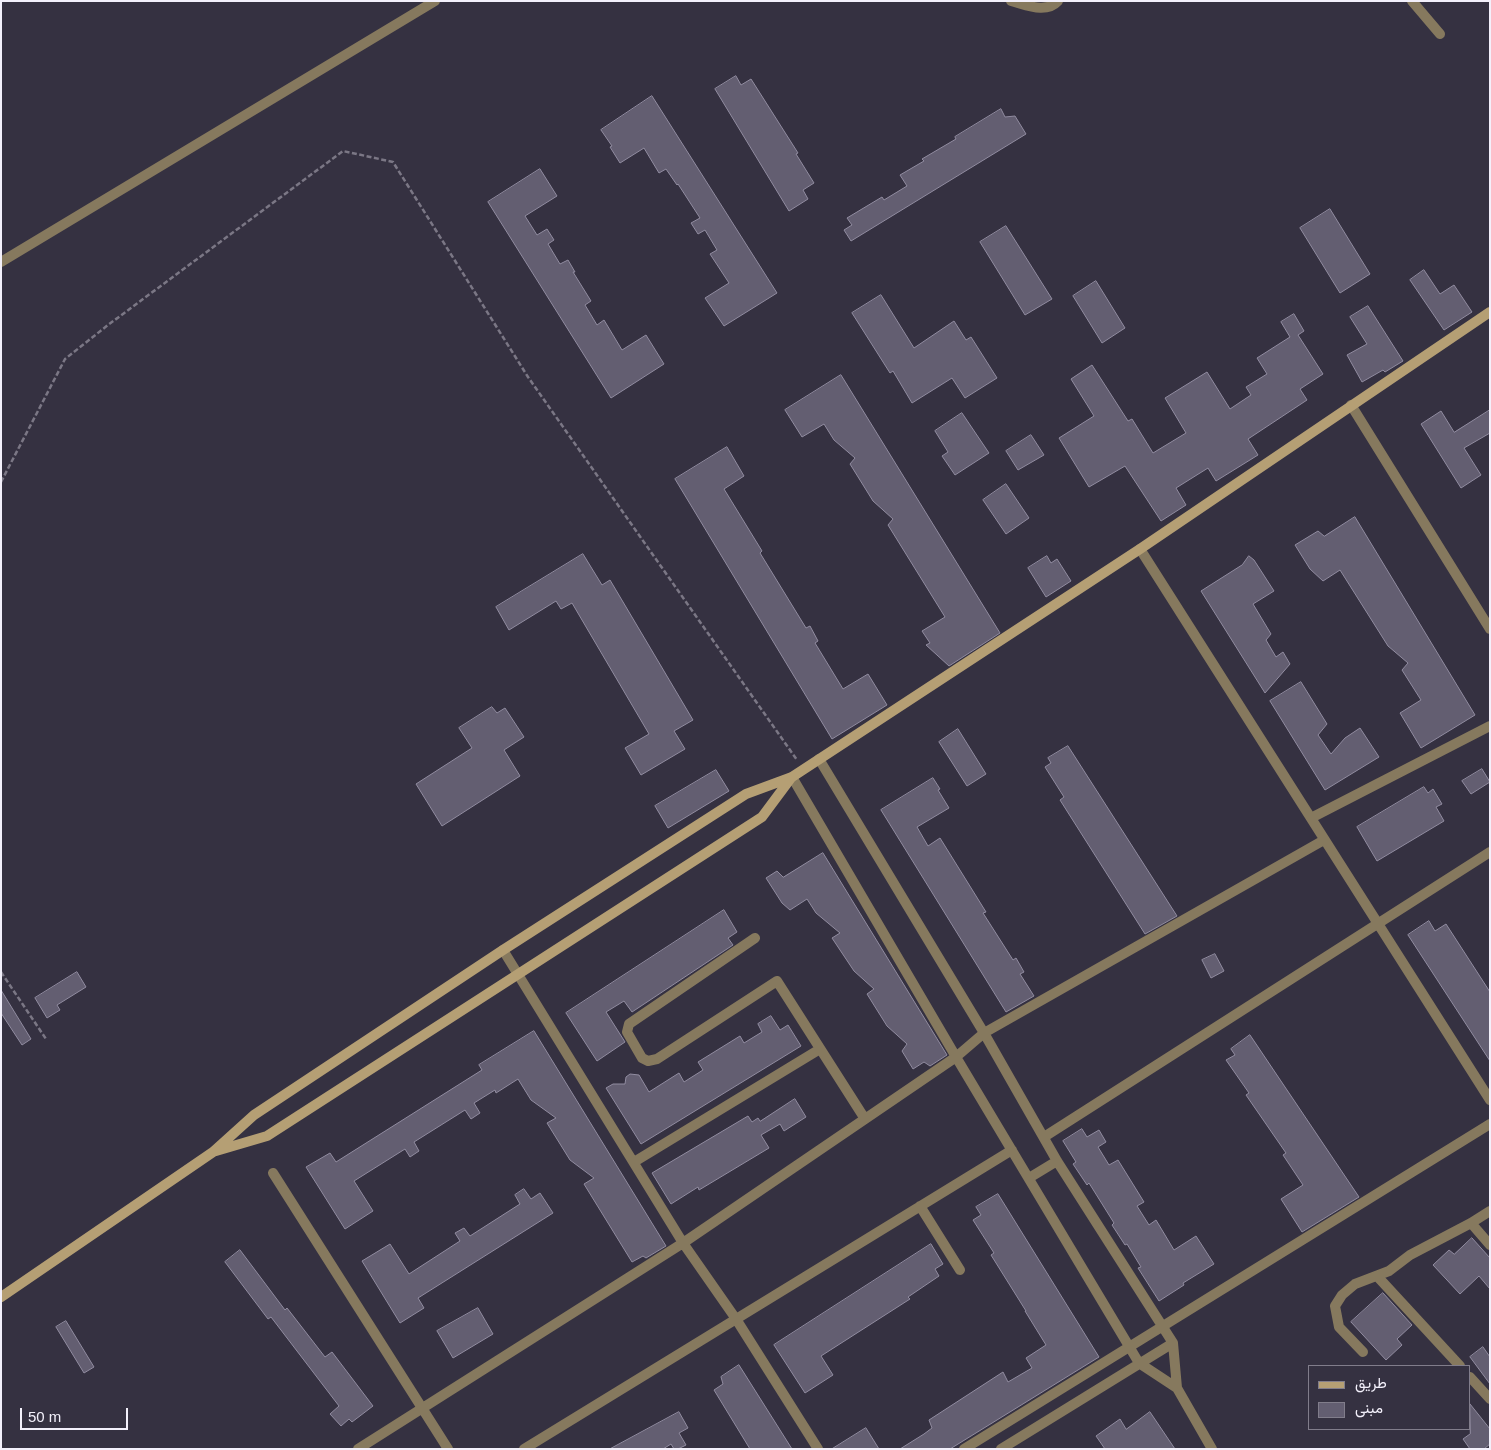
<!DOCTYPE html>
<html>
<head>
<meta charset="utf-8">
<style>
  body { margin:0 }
  #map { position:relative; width:1491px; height:1450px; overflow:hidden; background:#353141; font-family:Helvetica,Vazirmatn,sans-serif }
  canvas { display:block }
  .frame { position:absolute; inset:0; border:2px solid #f3f0fb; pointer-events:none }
  .legend { position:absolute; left:1308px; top:1365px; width:162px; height:65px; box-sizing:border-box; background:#353141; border:1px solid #817d8b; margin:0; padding:6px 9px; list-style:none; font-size:15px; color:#f3f0fb }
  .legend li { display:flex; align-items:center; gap:10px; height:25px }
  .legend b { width:25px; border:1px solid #817d8b }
  .scale { position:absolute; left:20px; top:1408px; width:108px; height:22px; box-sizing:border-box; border:2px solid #f3f0fb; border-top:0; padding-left:6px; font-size:15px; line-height:18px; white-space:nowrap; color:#f3f0fb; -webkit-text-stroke:4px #353141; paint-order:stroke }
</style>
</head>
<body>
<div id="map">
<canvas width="1491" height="1450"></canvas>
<div class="frame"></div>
<ul class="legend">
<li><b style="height:6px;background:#b59f74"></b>طريق</li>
<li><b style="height:14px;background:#635e71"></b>مبنى</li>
</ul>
<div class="scale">50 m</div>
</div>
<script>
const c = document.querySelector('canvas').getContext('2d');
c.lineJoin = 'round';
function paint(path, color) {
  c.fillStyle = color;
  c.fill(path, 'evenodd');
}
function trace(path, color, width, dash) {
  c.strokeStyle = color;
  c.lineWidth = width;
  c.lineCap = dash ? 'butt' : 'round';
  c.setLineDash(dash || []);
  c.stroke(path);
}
const building = new Path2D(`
  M736,76L741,85L751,79L798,153L796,154L814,183L803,190L808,199L789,211L715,89Z
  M652,96L777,293L724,326L705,298L729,283L710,254L717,250L705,230L698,234L691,223L700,218L678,184L677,185L666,169L659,173L644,148L620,163L610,147L612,146L601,130Z
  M1001,109L1005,117L1015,116L1026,134L851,241L844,230L852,225L847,218L882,197L884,200L907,186L900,175L924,161L922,159L956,139L955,137Z
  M540,169L557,196L525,216L537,235L547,229L554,240L548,244L560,264L568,260L575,272H573L591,301L585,305L597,325L604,320L622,350L646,335L664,364L611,398L488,202Z
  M1330,209L1370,274L1340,293L1300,228Z
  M1006,226L1052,299L1025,315L980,242Z
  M1424,270L1440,294L1454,285L1472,312L1444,330L1410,280Z
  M1096,281L1125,328L1102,343L1073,296Z
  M881,295L914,348L954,321L966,340L971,337L997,378L965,398L952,378L912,403L893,371L890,373L852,313Z
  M1368,306L1403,361L1385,372L1383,370L1362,382L1347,355L1367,344L1350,317Z
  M1294,314L1304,331L1298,335L1323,374L1300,389L1307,400L1248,439L1258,455L1216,481L1208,468L1176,488L1186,505L1161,521L1125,466L1089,487L1059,438L1094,416L1071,379L1092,365L1128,421L1132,419L1153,453L1186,433L1165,398L1207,372L1230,409L1251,395L1246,387L1267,374L1257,358L1290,337L1281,322Z
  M841,375L1000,633L949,666L926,645L930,643L922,631L945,617L888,525L893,519L873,501L850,464L855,458L834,440L824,424L802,437L785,410Z
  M1490,410V433L1464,448L1481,475L1461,488L1421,424L1441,411L1454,432Z
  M962,413L989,453L955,475L942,456L948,452L935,431Z
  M1031,435L1044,455L1018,470L1006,451Z
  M727,447L744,476L724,489L762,551L760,553L806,628L810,626L818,641L815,643L843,689L868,674L887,705L832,739L675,479Z
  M1006,484L1029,518L1006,534L983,500Z
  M1355,517L1475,715L1421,748L1400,713L1421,700L1402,670L1408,663L1388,646L1340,570L1323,581L1310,569L1295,545L1318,531L1324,536Z
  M583,554L602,585L610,580L693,720L674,731L685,749L641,775L625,748L649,734L572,603L561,609L556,601L509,630L496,607Z
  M1047,556L1051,563L1057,559L1071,581L1046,597L1028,568Z
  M1249,556L1254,560L1274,591L1253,604L1271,634L1266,640L1276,657L1283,652L1290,664L1265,693L1201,591L1242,565Z
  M1301,682L1327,724L1318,735L1331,754L1345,738L1360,728L1379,757L1325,790L1270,701Z
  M492,707L497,713L505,708L524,737L504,750L520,776L442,826L416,784L472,748L459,728Z
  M958,729L986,774L967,786L939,742Z
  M1068,746L1177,916L1145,934L1060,800L1064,797L1045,767L1051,763L1048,758Z
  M1482,769L1490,782L1471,794L1462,781Z
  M716,770L729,791L668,828L655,806Z
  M933,778L940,789L938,790L949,808L917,827L928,846L940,838L986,912L983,913L1013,960L1016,958L1024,972L1020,974L1034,996L1006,1012L881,810Z
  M1424,787L1428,793L1433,789L1442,804L1436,807L1444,821L1377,861L1357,827Z
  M823,853L947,1055L930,1066L924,1062L913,1069L902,1051L907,1044L887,1026L867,994L874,989L854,971L832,938L840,933L816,913L807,899L790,910L782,903L766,878L777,871L783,877Z
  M724,910L737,932L728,938L733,945L632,1012L624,1001L606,1012L625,1042L597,1061L566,1013Z
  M1429,921L1435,931L1446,924L1490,992V1061L1408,935Z
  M1215,954L1224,971L1211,978L1202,960Z
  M77,972L86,987L57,1005L60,1010L47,1018L35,998Z
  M1,990L31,1039L22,1045L1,1013Z
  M771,1016L780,1030L788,1025L801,1046L641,1144L606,1088L613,1084H625L626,1077L630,1074L639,1075L649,1092L679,1073L684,1082L703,1070L698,1062L740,1036L744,1043L762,1032L758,1024Z
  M534,1031L666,1246L646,1258L643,1256L632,1262L584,1184L594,1178L570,1160L547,1123L556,1118L531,1100L518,1079L496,1093L495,1090L474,1103L480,1113L471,1119L465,1110L414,1142L419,1151L410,1157L405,1149L354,1181L373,1211L345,1229L306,1167L330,1153L336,1162L482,1070L479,1065Z
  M1250,1035L1359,1197L1302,1232L1281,1199L1303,1185L1283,1155L1286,1153L1246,1095L1249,1093L1226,1060L1235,1055L1231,1049Z
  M795,1099L806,1117L784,1131L780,1124L761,1135L769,1148L699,1190L698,1187L671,1204L652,1173L748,1116L752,1122L758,1118L760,1121Z
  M1082,1129L1087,1137L1099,1130L1106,1142L1098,1147L1109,1165L1118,1160L1144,1202L1137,1206L1149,1225L1156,1220L1174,1250L1196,1236L1214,1264L1183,1283L1184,1285L1159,1301L1138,1268L1141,1267L1127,1244L1125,1245L1112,1225L1114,1223L1089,1183L1087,1185L1073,1164L1076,1162L1063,1141Z
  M524,1189L531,1199L540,1193L553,1213L418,1298L424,1308L400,1323L362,1261L390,1244L409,1274L460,1241L455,1233L464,1228L470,1236L520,1204L515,1195Z
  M998,1194L1099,1357L950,1449H900L924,1434L932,1428L929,1420L1003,1372L1008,1382L1032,1368L1026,1358L1046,1345L1025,1311H1026L991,1255L994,1253L973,1220L981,1215L976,1207Z
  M1472,1238L1490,1258V1289L1479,1276L1460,1294L1433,1265L1449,1250L1454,1254Z
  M931,1244L943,1264L935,1269L939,1276L908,1297L910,1299L821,1356L833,1375L805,1393L774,1345Z
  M240,1250L285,1310L287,1308L325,1357L332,1352L373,1406L352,1422L349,1419L341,1426L330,1414L339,1406L271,1317L268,1319L225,1262Z
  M1383,1293L1412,1325L1397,1339L1402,1345L1386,1360L1351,1322Z
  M478,1308L493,1334L453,1358L437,1331Z
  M66,1321L94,1367L84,1373L56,1327Z
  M1483,1347L1490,1357V1384L1470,1357Z
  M739,1365L792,1449H750L714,1390L723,1384L721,1377Z
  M1470,1404L1490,1429V1444L1484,1449H1470L1463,1439L1470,1434Z
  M679,1412L688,1428L679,1433L686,1445L678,1449H674L671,1444L663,1449H610Z
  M1150,1412L1175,1449H1105L1096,1436L1120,1419L1126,1429Z
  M866,1428L879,1449H832Z`);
const path = new Path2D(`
  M1,482L65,359L108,325L343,151L393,162L528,377L797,760
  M1,972L46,1039`);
const minor = new Path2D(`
  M1011,1C1027,5 1046,14 1058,1
  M1,262L435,1
  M1351,405L1490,629
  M1140,549L1490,1100
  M819,759L984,1033L1057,1161L1173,1343L1177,1388L1212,1449
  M792,777L956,1057L1139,1363L1177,1388
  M1311,818L1490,726
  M755,938L629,1024L627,1032L642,1058L648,1061L657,1059L777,981L865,1119
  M503,950L683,1243L736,1319L818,1449
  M1044,1137L1490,852
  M634,1162L820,1049
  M273,1173L448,1449
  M1029,1178L1057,1161
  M920,1206L960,1270
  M1471,1223L1490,1245
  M1377,1276L1460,1366
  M1363,1352L1339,1327L1335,1306L1342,1295L1355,1284L1389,1271L1410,1255L1471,1223L1490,1211
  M1470,1377L1490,1399
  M358,1449L683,1243L956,1057L984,1033L1324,840
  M524,1449L1012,1150
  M964,1449L1490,1124
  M1001,1449L1173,1343`);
const tertiary = new Path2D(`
  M1412,1L1440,34`);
const secondary = new Path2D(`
  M216,1151L267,1136L762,817L791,778
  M1,1297L213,1152L254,1115L503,950L746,794L792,777L1140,549L1490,312`);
paint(building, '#635e71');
trace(building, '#918ca0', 1);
trace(path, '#7b7785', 2.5, [5, 2.5]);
trace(minor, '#86795e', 10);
trace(tertiary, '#86795e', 10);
trace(secondary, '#b59f74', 10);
</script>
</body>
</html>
